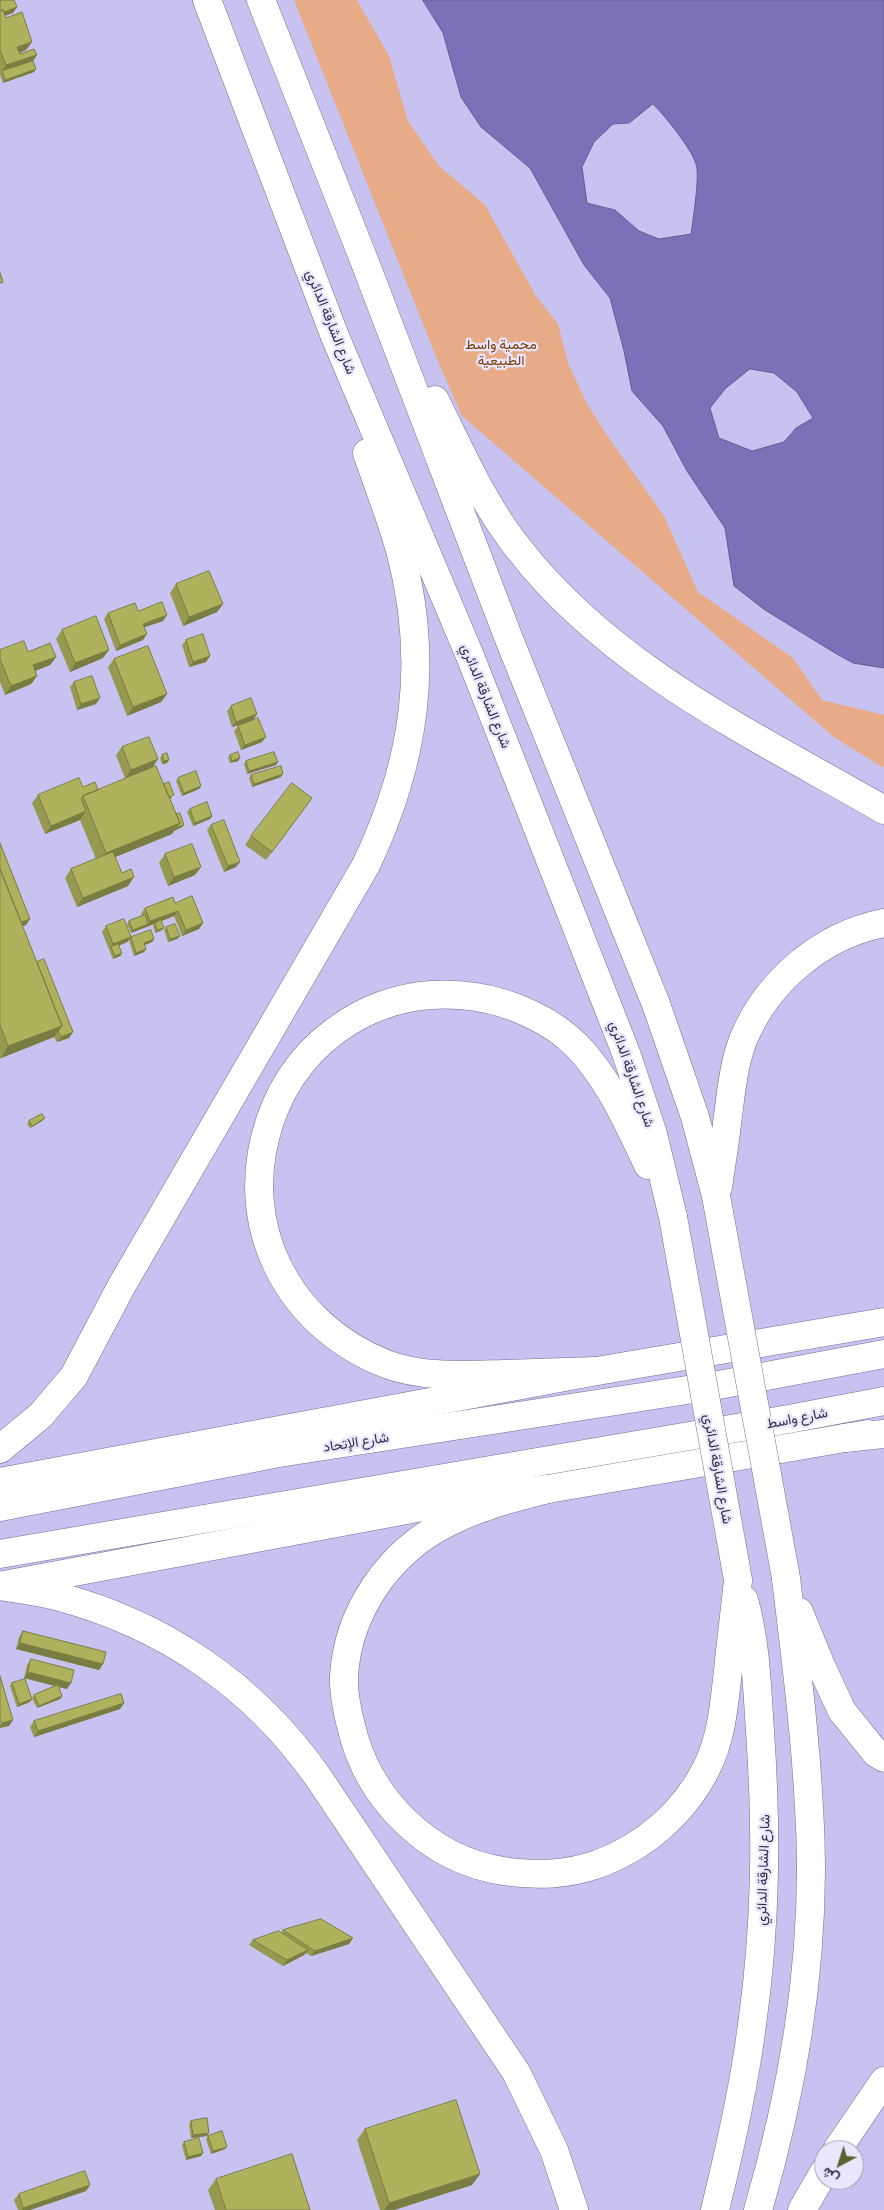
<!DOCTYPE html>
<html>
<head>
<meta charset="utf-8">
<style>
  body { margin:0 }
  #map { position:relative; width:884px; height:2210px; overflow:hidden; background:#c8c2f0; font-family:Commissioner,Vazirmatn,sans-serif }
  canvas { display:block }
  .north { position:absolute; left:814px; top:2140px; width:50px; height:50px; box-sizing:border-box; background:#e9e6fe; border:1px solid #9f9cb2; border-radius:50%; rotate:220deg; font-size:14px; font-weight:700; line-height:20px; text-align:center; color:#312e40 }
  .north::after { content:''; display:block; margin:auto; width:18px; height:22px; background:#5e602e; clip-path:polygon(50% 0,100% 100%,50% 72%,0 100%) }
</style>
</head>
<body>
<div id="map">
<canvas width="884" height="2210"></canvas>
<div class="north">ش</div>
</div>
<script>
const c = document.querySelector('canvas').getContext('2d');
c.lineJoin = 'round';
function paint(path, color) {
  c.fillStyle = color;
  c.fill(path, 'evenodd');
}
function trace(path, color, width, dash) {
  c.strokeStyle = color;
  c.lineWidth = width;
  c.lineCap = dash ? 'butt' : 'round';
  c.setLineDash(dash || []);
  c.stroke(path);
}
function write(font, color, halo, rows, align = 'center') {
  c.font = font + ' Commissioner,Vazirmatn,sans-serif';
  c.lineWidth = 4.5;
  c.setLineDash([]);
  c.textBaseline = 'middle';
  c.strokeStyle = halo;
  c.fillStyle = color;
  for (const [text, x, y, turn = 0] of rows) {
    c.save();
    c.translate(x, y);
    c.rotate((+turn || 0) * Math.PI / 180);
    c.textAlign = isNaN(turn) ? turn : align;
    if (halo) c.strokeText(text, 0, 0);
    c.fillText(text, 0, 0);
    c.restore();
  }
}
const green = new Path2D(`
  M294,0H357L389,56L408,121L439,166L485,205L536,296L558,324L568,363L586,402L606,434L664,516L698,592L793,658L822,700L884,715V768L835,738L462,416L437,359Z`);
const water = new Path2D(`
  M423,0H884V668L853,663L835,653L765,610L734,586L725,528L687,471L663,426L632,391L624,351L610,298L584,265L530,168L481,127L461,97L443,33ZM653,104C665,116 691,148 696,164C700,175 693,220 691,234L659,239L639,231L615,210L587,203L582,167L594,142L613,124L629,123ZM750,369L774,373L797,392L813,418L796,428L784,442L752,451L719,438L710,408L725,389Z`);
const primary = new Path2D(`
  M0,1482L597,1371L884,1322
  M4,1585L460,1500L548,1489L868,1434`);
const trunk = new Path2D(`
  M0,1507L279,1453L713,1386L884,1354
  M0,1554L789,1419L884,1401`);
const motorway = new Path2D(`
  M207,0L334,334L470,656L626,1053L653,1134L673,1217
  M261,0L364,260L509,639L656,1004L695,1117L716,1196
  M435,400C460,450 483,504 518,548C612,669 754,735 884,810
  M718,1187C721,1165 725,1144 727,1123C731,1095 733,1066 743,1040C767,981 822,935 884,923
  M597,1371C566,1372 535,1373 504,1374C466,1375 423,1378 386,1364C287,1325 235,1224 270,1121C284,1079 310,1046 348,1022C387,998 430,990 476,997C510,1002 552,1020 577,1046C609,1079 628,1123 648,1165
  M845,1438L884,1434
  M0,1449L41,1415L74,1376L122,1285L366,865C415,762 430,662 400,550C391,518 378,485 367,453
  M548,1489C514,1498 479,1506 447,1523C389,1552 348,1611 344,1676C343,1692 347,1710 351,1726C368,1799 428,1859 503,1871C537,1876 566,1875 598,1864C644,1847 684,1813 706,1769C722,1738 724,1704 728,1671C731,1640 735,1610 738,1580
  M0,1586C19,1589 38,1591 56,1596C164,1624 254,1686 318,1777L516,2072L554,2150L574,2210
  M799,1612L822,1668L842,1711L876,1753L884,1758
  M837,2150L884,2081
  M715,2210C730,2149 744,2087 752,2025C766,1925 767,1832 760,1731C757,1688 756,1642 744,1600
  M758,2210C796,2080 818,1943 809,1807C805,1731 795,1654 786,1578
  M802,2210L824,2172`);
const motorwayBridge = new Path2D(`
  M716,1196L786,1578
  M673,1217L738,1580`);
const wall = new Path2D(`
  M0,1L17,7L13,13L5,16L6,18L32,42L26,50L19,53L20,54L37,55L33,61L34,72L3,83L0,75Z
  M176,584L223,604L217,612L183,626L170,593Z
  M138,611L163,621L145,627L143,640L116,651L104,619L108,613Z
  M62,630L103,658L70,672L56,639Z
  M186,640L206,662L189,667L182,645Z
  M0,650L28,652L56,657L50,665L35,671L37,676L31,684L5,695L0,682Z
  M114,659L167,694L161,702L127,716L108,667Z
  M74,682L96,704L77,710L70,687Z
  M231,706L257,714L253,720L262,742L241,750L234,731L238,726L251,721L232,727L227,711Z
  M122,747L152,768L125,778L116,755Z
  M162,755L169,760L167,763L162,764L160,758Z
  M230,755L240,758L238,761L230,763L228,758Z
  M246,761L276,765L247,774L244,764Z
  M251,775L281,777L252,787L249,778Z
  M178,778L201,786L199,789L182,796L176,781Z
  M164,784L172,798L170,799L182,827L174,831L172,834L115,857L122,873L128,886L77,907L65,878L71,869L96,859L80,820L45,834L32,803L38,795L83,787L98,790Z
  M306,807L266,860L245,845L251,836Z
  M190,809L212,816L210,819L193,826L187,812Z
  M211,825L236,867L224,872L207,830Z
  M0,843L26,925L22,926L37,962L73,1032L69,1038L57,1042L54,1037L1,1058L0,1059Z
  M165,854L195,875L168,886L159,863Z
  M175,903L203,923L199,929L182,936L174,916L162,921V930L155,933L153,926L154,924L131,933L127,924L129,921L142,916L141,914L145,908Z
  M106,926L131,937L154,939L152,942L145,945L146,949L144,952L134,956L129,940L127,942L119,946L122,953L120,956L113,959L102,932Z
  M166,927L180,936L177,939L168,942L164,930Z
  M29,1121H42L30,1128L27,1124Z
  M23,1631L103,1664L99,1670L16,1649L19,1637Z
  M31,1659L67,1689L58,1687L62,1696L60,1699L37,1708L32,1698L34,1695L55,1686L24,1678L27,1665Z
  M12,1683L30,1702L17,1707L10,1686Z
  M124,1703L120,1709L34,1737L30,1727L34,1721Z
  M283,1930L349,1944L311,1956L306,1953L304,1955L283,1966L249,1945L253,1940L281,1933Z
  M191,2121L207,2136L191,2138L189,2124Z
  M365,2129L472,2185L394,2210H380L357,2140Z
  M208,2136L225,2149L211,2154L206,2139Z
  M184,2142L201,2156L186,2160L182,2145Z
  M216,2179L310,2210H215L208,2190Z
  M90,2185L86,2191L30,2210H18L14,2200L19,2194Z`);
const shadedWall = new Path2D(`
  M17,7L13,13L0,17V13Z
  M32,42L26,50L11,56L17,47Z
  M37,55L31,64L2,71L6,65Z
  M36,69L34,72L3,83L5,80Z
  M223,604L217,612L183,626L189,617Z
  M167,615L163,621L139,629L143,624Z
  M147,634L143,640L116,651L120,645Z
  M109,650L103,658L70,672L75,663Z
  M210,656L206,662L189,667L193,662Z
  M56,657L50,665L27,674L33,665Z
  M37,676L31,684L5,695L11,686Z
  M167,694L161,702L127,716L133,707Z
  M100,698L96,704L77,710L81,704Z
  M257,714L253,720L232,727L236,722Z
  M266,737L262,742L241,750L245,745Z
  M240,758L238,761L230,763L232,761Z
  M158,759L152,768L125,778L131,770Z
  M169,760L167,763L162,764L164,761Z
  M278,762L276,765L247,774L249,771Z
  M283,774L281,777L252,787L254,784Z
  M201,786L199,789L182,796L184,793Z
  M86,811L80,820L45,834L51,826Z
  M212,816L210,819L193,826L195,823Z
  M180,823L184,825L182,827L174,831L172,834L98,864L106,853Z
  M240,862L236,867L224,872L228,866Z
  M201,867L195,875L168,886L174,877Z
  M134,877L128,886L77,907L83,898Z
  M178,911L174,916L131,933L133,930L148,924L150,921Z
  M30,919L26,925L12,930L16,924Z
  M203,923L199,929L182,936L186,930Z
  M164,928L162,930L155,933L157,930Z
  M180,936L177,939L168,942L170,939Z
  M131,937L127,942L112,948L111,947L113,944Z
  M154,939L152,942L142,946L144,943Z
  M146,949L144,952L134,956L136,953Z
  M122,953L120,956L113,959L115,956Z
  M62,1026L54,1037L1,1058L8,1046Z
  M73,1032L69,1038L57,1042L61,1037Z
  M45,1118L42,1121L30,1128L32,1126Z
  M20,1643L103,1664L99,1670L16,1649Z
  M28,1672L71,1683L67,1689L24,1678Z
  M62,1696L60,1699L37,1708L39,1706Z
  M32,1699L30,1702L17,1707L19,1704Z
  M124,1703L120,1709L34,1737L38,1731Z
  M13,1720L9,1726L0,1728V1725L1,1723Z
  M353,1938L349,1944L311,1956L315,1951Z
  M308,1950L304,1955L283,1966L287,1960Z
  M209,2133L207,2136L191,2138L193,2135Z
  M227,2147L225,2149L211,2154L213,2151Z
  M203,2153L201,2156L186,2160L188,2157Z
  M480,2174L472,2185L394,2210H384L389,2203Z
  M90,2185L86,2191L30,2210H22L23,2208Z`);
const building = new Path2D(`
  M3,0H14L17,7L4,12L3,10L0,11V1Z
  M3,10L6,18L22,12L32,42L17,47L20,54L34,49L37,55L6,65L0,50V11Z
  M33,61L36,69L5,80L2,71Z
  M0,273L3,282L0,283Z
  M209,571L223,604L189,617L176,584Z
  M162,602L167,615L143,624L147,634L120,645L108,613L135,603L138,611Z
  M96,616L109,650L75,663L62,630Z
  M203,634L210,656L193,662L186,640Z
  M24,641L28,652L50,643L56,657L33,665L37,676L11,686L0,659V650Z
  M148,646L167,694L133,707L114,659Z
  M92,676L100,698L81,704L74,682Z
  M251,698L257,714L236,722L231,706Z
  M258,718L266,737L245,745L238,726Z
  M149,737L158,759L131,770L122,747Z
  M238,752L240,758L232,761L230,755Z
  M274,752L278,762L249,771L246,761Z
  M167,753L169,760L164,761L162,755Z
  M156,766L180,823L106,853L83,796Z
  M281,766L283,774L254,784L251,775Z
  M196,771L201,786L184,793L178,778Z
  M79,778L83,787L95,782L98,790L83,796L81,799L86,811L51,826L38,795Z
  M169,782L174,795L169,797L164,784Z
  M292,783L312,798L272,852L251,836Z
  M207,802L212,816L195,823L190,809Z
  M180,813L184,825L176,828L180,823L176,814Z
  M224,820L240,862L228,866L211,825Z
  M0,843L30,919L21,922L0,869Z
  M192,844L201,867L174,877L165,854Z
  M113,852L122,873L131,869L134,877L83,898L71,869Z
  M0,869L62,1026L8,1046L0,1025Z
  M192,896L203,923L186,930L178,911L150,921L145,908L173,897L175,903Z
  M145,915L148,924L133,930L129,921Z
  M124,919L131,937L113,944L106,926Z
  M161,920L164,928L157,930L155,923Z
  M175,924L180,936L170,939L166,927Z
  M151,930L154,939L144,943L146,949L136,953L131,937Z
  M118,944L122,953L115,956L111,947Z
  M44,959L73,1032L61,1037L58,1031L62,1026L37,962Z
  M42,1114L45,1118L32,1126L29,1121Z
  M23,1631L106,1652L103,1664L20,1643Z
  M31,1659L74,1670L71,1683L28,1672Z
  M0,1676L13,1720L1,1723L0,1719Z
  M25,1679L32,1699L19,1704L12,1683Z
  M58,1685L62,1696L39,1706L34,1695Z
  M121,1694L124,1703L38,1731L34,1721Z
  M321,1919L353,1938L315,1951L283,1930Z
  M279,1931L308,1950L287,1960L253,1940Z
  M456,2100L480,2174L389,2203L365,2129Z
  M207,2118L209,2133L193,2135L191,2121Z
  M222,2131L227,2147L213,2151L208,2136Z
  M199,2138L203,2153L188,2157L184,2142Z
  M292,2154L310,2210H226L216,2179Z
  M85,2171L90,2185L23,2208L19,2194Z`);
const streetNames = [
  ["شارع الشارقة الدائري",331,322,68],
  ["شارع الشارقة الدائري",486,696,68],
  ["شارع الشارقة الدائري",632,1074,71],
  ["شارع واسط",797,1418,-11],
  ["شارع الإتحاد",356,1442,-9],
  ["شارع الشارقة الدائري",718,1469,80],
  ["شارع الشارقة الدائري",763,1870,-88]
];
const parkNames = [
  ["محمية واسط",501,344],
  ["الطبيعية",501,360]
];
paint(green, '#e8ab87');
paint(water, '#7d70b8');
trace(water, '#665c94', 1);
trace(primary, '#746d97', 29);
trace(trunk, '#746d97', 29);
trace(motorway, '#746d97', 29);
trace(primary, '#fff', 28);
trace(trunk, '#fff', 28);
trace(motorway, '#fff', 28);
trace(motorwayBridge, '#746d97', 29, []);
trace(motorwayBridge, '#fff', 28);
paint(wall, '#969950');
paint(shadedWall, '#7a7d41');
paint(building, '#aeb25d');
trace(building, '#7a7d41', 1);
write('14px', '#312e40', '#e9e6fe', streetNames);
write('14px', '#7f3b03', '#e9e6fe', parkNames);
</script>
</body>
</html>
